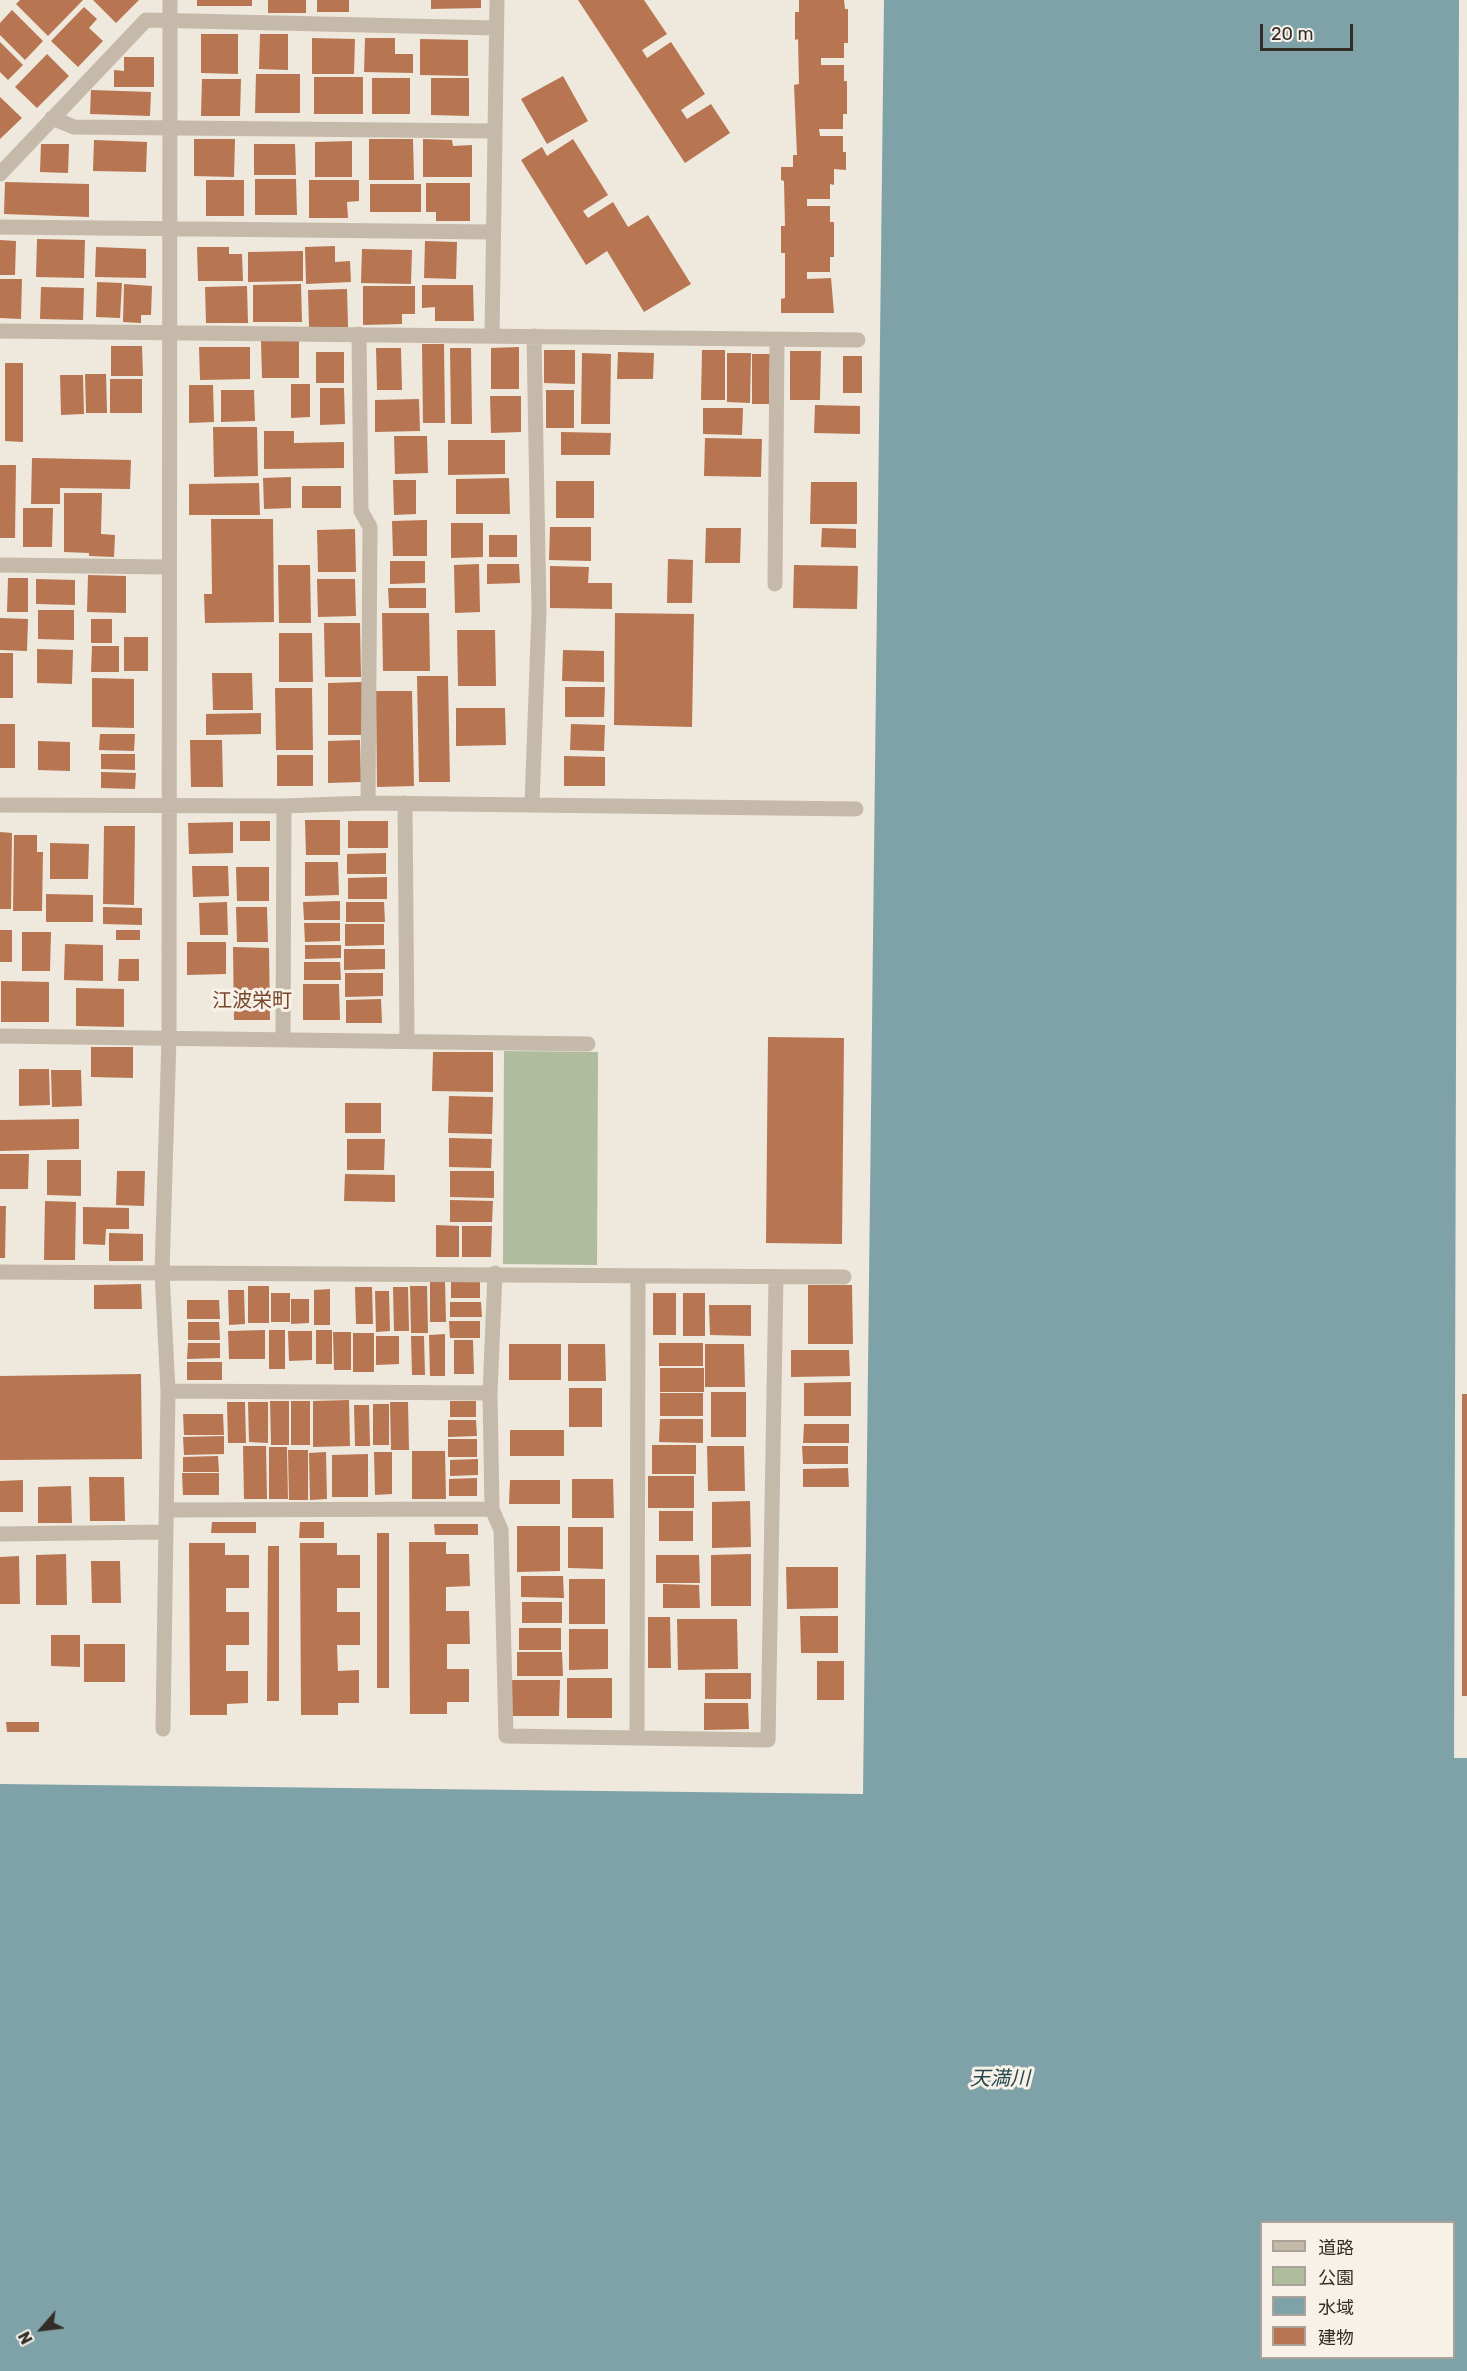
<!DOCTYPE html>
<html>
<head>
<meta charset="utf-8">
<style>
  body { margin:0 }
  #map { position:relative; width:1467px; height:2371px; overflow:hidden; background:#efe8dc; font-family:Rubik,"Noto Sans JP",sans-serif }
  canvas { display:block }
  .legend { position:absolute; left:1260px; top:2221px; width:195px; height:138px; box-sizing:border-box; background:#f7f1e8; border:2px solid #a9a39b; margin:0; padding:8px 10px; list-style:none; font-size:18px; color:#332d28 }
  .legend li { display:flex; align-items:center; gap:12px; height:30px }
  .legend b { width:30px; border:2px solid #a9a39b }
  .north { position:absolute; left:12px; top:2299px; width:60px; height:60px; -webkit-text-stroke:4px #f7f1e8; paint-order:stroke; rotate:242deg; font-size:16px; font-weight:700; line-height:24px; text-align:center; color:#332d28 }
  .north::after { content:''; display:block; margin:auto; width:21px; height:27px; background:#332d28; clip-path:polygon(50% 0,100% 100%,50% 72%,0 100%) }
  .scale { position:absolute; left:1260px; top:24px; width:93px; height:27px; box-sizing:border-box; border:3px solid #332d28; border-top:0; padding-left:8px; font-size:18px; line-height:21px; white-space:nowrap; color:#332d28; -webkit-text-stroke:4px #f7f1e8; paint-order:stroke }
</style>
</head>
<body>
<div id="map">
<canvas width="1467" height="2371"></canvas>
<ul class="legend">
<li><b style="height:8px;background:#c5b9aa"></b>道路</li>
<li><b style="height:16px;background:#afbc9e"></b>公園</li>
<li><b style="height:16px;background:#7fa2a8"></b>水域</li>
<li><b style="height:16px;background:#b77552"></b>建物</li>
</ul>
<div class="north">N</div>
<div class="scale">20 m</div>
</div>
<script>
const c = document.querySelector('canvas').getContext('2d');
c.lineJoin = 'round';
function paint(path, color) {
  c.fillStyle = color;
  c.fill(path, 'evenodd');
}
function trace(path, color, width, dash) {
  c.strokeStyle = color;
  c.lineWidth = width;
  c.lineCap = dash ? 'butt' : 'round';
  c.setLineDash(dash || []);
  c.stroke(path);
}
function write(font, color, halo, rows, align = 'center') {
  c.font = font + ' Rubik,"Noto Sans JP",sans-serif';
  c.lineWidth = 6;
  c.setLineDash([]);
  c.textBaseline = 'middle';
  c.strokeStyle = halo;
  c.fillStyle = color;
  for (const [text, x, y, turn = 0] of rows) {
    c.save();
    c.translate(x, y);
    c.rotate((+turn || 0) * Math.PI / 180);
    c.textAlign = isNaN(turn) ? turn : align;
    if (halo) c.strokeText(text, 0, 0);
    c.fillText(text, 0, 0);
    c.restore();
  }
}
const green = new Path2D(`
  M504,1051L598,1052L597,1265L503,1264Z`);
const water = new Path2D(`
  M884,0H1459L1454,1758H1467V2371H0V1784L863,1794ZM1454,2222V2358H1262V2222Z`);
const building = new Path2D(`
  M20,0H83L48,36L16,4Z
  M93,0H139L116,23Z
  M197,0H252V6H197Z
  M268,0H306V13H268Z
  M317,0H349V12H317Z
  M431,0H481V8L431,9Z
  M578,0H644L667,34L642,50L647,58L671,42L705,94L681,110L687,119L711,104L730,133L685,163Z
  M799,0H844L845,9H848V43H844V58H821V65H844V81H847V114H843V129H819L820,136H843V152H846V170L834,169V185L830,184V199H807V206H830V222H834V257H830V272H807V279L831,278L834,313H781V299L785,298V253H781V226H785L784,181L781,180V167H793V155H797L794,85L799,84L798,39L795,40V12H799Z
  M84,7L97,19L89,28L103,41L78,67L51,41Z
  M12,10L43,41L25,60L0,35V23Z
  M201,34H238V74L201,73Z
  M260,34H288V70L259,69Z
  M312,38L355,39L354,74H312Z
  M365,38H395V54H413V73L364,72Z
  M420,39L468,40V76L420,75Z
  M0,42L23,65L8,80L0,72Z
  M47,54L69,76L37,108L15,87Z
  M124,57H154V87H114V70L124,71Z
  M256,74H300V113H255Z
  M563,76L588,121L547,144L521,99Z
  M314,77H363V114H314Z
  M372,78H410V114H372Z
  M431,78H469V116L431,115Z
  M202,79H241L240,116H201Z
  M91,90L151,92L150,116L90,114Z
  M0,97L22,118L0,139Z
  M194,139H235L234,177L194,176Z
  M369,139H413L414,180H369Z
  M423,139L452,140L453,146L472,145V177H423Z
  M573,139L608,195L583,211L588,218L613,202L628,227L648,215L691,284L644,312L607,251L586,265L521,160L542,147L547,156Z
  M94,140L147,142L146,172L93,171Z
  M352,141V177H315V142Z
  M41,144H69L68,173L40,172Z
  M254,144H295L296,175H254Z
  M255,179H296L297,215H255Z
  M206,180H244V216H206Z
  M309,180H359V201L347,202L348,218H309Z
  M5,182L89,184V217L4,214Z
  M426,183H470V221H436V212H426Z
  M370,184H421V212H370Z
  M37,239L85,240L84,278L36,277Z
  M0,240L16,241L15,275H0Z
  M425,241L457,242L456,279L424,278Z
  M335,246V262L350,261L351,282L306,284L305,247Z
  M96,247L146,249V278L95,277Z
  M197,247H229V254H242L243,281H198Z
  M362,249L412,250L411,284L361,283Z
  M303,251V281L248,282V252Z
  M0,279H22L21,319L0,318Z
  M97,282L122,283L120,318L96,317Z
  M124,284L152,286L151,315H141V323L123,322Z
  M301,284L302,322H253V285Z
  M422,285H473L474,321H435V307L422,308Z
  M247,286L248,323H206L205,287Z
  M363,286H415V314H402V324L363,325Z
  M41,287L84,288L83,320L40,319Z
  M347,289L348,327H309L308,290Z
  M299,340V378H262L261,341Z
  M422,344H444L445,423H423Z
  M111,346H142L143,376H111Z
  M199,347H250V379L200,380Z
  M519,347V389H491V348Z
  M376,348H401L402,390H377Z
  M450,348H471L472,424H451Z
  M544,350H575V384L544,383Z
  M702,350H725V400H701Z
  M790,351H821L820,400H790Z
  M316,352H344V383H316Z
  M618,352L654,353L653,379H617Z
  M582,353L611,354L610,424H581Z
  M727,353H751L750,403L727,402Z
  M752,354H770L769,404H752Z
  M843,356H862V393H843Z
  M5,363H23V442L5,441Z
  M85,374H106L107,413H86Z
  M60,375H83L84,414L61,415Z
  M110,379H142V413H110Z
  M291,384H310V417L291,418Z
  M189,385H213L214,422L189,423Z
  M320,388H344L345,424L320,425Z
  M221,390H254L255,421L221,422Z
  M546,390H574V428H546Z
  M490,396H521V432L491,433Z
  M419,399L420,431L375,432V400Z
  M815,405L860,406V434L814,433Z
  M703,408H743L742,435L703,434Z
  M213,427H257L258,476L214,477Z
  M264,431H294V443L344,442V468L264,469Z
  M561,432L611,433L610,455H561Z
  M394,436H427L428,473L395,474Z
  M705,438L762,439L761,477L704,476Z
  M448,440H505V474L448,475Z
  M32,458L131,460L130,489L60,488V504H31Z
  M0,465H16L15,538H0Z
  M291,477V508L264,509L263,478Z
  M509,478L510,514H456V479Z
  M393,480H416V514L394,515Z
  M556,481H594V518H556Z
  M811,482H857V524H810Z
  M259,483L260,515H189V484Z
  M302,486H341V508H302Z
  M64,493H102L101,534L115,535L114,557L89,556V553L64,552Z
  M23,508H53L52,547H23Z
  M211,519H273L274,622L205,623L204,594H212Z
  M427,520V556H393L392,521Z
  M451,523H483V557L451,558Z
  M550,527H591V561L549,560Z
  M706,528H741L740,563H705Z
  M822,528L856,529V548L821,547Z
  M355,529L356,572H318L317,530Z
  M489,535H517V557H489Z
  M668,559L693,560L692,603H667Z
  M390,561H425V583L390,584Z
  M479,564L480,612L455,613L454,565Z
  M487,564H519L520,583L487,584Z
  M278,565H310L311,623H279Z
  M794,565L858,566L857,609L793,608Z
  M550,566L589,567L588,583H612V609L550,608Z
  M88,575L126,576V613L87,612Z
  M8,578H28V612H7Z
  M36,579L75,580V605L36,604Z
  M317,579H355L356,616L318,617Z
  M388,588H426V608H389Z
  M38,610H74V640L38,639Z
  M382,613H429L430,671H383Z
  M615,613L694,614L692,727L614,725Z
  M0,618L28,619L27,651L0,650Z
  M91,619H112V643H91Z
  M324,623H360L361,677H325Z
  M457,630H495L496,686H458Z
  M279,633H312L313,682H279Z
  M124,637H148V671H124Z
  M92,646H119V672H91Z
  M37,649L73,650L72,684L37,683Z
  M563,650L604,651V682L562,681Z
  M0,653H13V698H0Z
  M212,673H252L253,710H213Z
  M417,676H448L450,782H419Z
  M92,678L134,679V728L92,727Z
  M362,682V735H328V683Z
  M565,687H605L604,717H565Z
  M275,688H312L313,750H276Z
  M376,691H412L414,786L377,787Z
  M456,708H505L506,745L456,746Z
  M261,713V734L206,735V714Z
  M0,724H15V768H0Z
  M571,724L605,725L604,751L570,750Z
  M100,734H135L134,751L99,750Z
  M190,740H222L223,787H191Z
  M360,740L361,782L328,783V741Z
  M38,741L70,742V771L38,770Z
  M101,754H135V770L101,769Z
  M277,755H313V786H277Z
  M564,756L605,757V786H564Z
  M101,772L136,773L135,789L101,788Z
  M305,820H340V855H306Z
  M240,821H270V841H240Z
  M348,821H388V848H348Z
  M233,822V853L189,854L188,823Z
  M104,826H135L134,905L103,904Z
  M0,832L12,833L11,909H0Z
  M14,835H37V852H43L42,911H13Z
  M50,843L89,844L88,879H50Z
  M386,853V874H347V854Z
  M305,862H338L339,895L305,896Z
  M192,866H228L229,896L193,897Z
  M236,867H269V901H237Z
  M387,877V899H348V878Z
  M46,894L93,895V922H46Z
  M340,901V920H304L303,902Z
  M227,902L228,935H200L199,903Z
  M346,902H384L385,922H346Z
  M103,907L142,908V925L103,924Z
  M236,907H267L268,942H237Z
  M304,923H340V941L305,942Z
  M345,924H384V945L345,946Z
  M0,930H12V962H0Z
  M116,930H140V940H116Z
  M22,932H51L50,971H22Z
  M187,942H226V974L187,975Z
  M65,944L103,945V981L64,980Z
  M305,945H341V958L305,959Z
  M233,947L269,948L270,1020H234Z
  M344,949H385V969L344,970Z
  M119,959H139V981H118Z
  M304,962H340L341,980H304Z
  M345,973H383V996L345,997Z
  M1,981L49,982V1022H1Z
  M303,984H339L340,1020H303Z
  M76,988L124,989V1027L76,1026Z
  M381,999L382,1023H346V1000Z
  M768,1037L844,1038L842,1244L766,1243Z
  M91,1047H133V1078L91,1077Z
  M433,1052H493V1092L432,1091Z
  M19,1069H49L50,1105L19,1106Z
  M51,1070H81L82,1106L52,1107Z
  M449,1096L493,1097L492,1134L448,1133Z
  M345,1103H381V1133H345Z
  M79,1119V1149L0,1151V1120Z
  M449,1138L492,1139L491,1168L449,1167Z
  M347,1139H385L384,1170H347Z
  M0,1154H29L28,1189H0Z
  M47,1160H81V1196L47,1195Z
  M117,1171H145L144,1206L116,1205Z
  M450,1171H494V1198L450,1197Z
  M345,1174L395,1175V1202L344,1201Z
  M450,1200L493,1201L492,1222H450Z
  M45,1201L76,1202L75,1260H44Z
  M0,1206H6L5,1258H0Z
  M83,1207L129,1208V1229H106L105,1245L83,1244Z
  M436,1225L459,1226V1257H436Z
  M462,1226H492L491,1257H462Z
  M109,1233L143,1234V1261H109Z
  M430,1281H445L446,1322H430Z
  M451,1281H480V1298H451Z
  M141,1284L142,1309H94V1285Z
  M808,1285H852L853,1344H808Z
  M248,1286H269V1323H248Z
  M410,1286H427L428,1333H411Z
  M355,1287H372L373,1324H356Z
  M393,1287H408L409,1331H394Z
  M330,1289V1325H314V1290Z
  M228,1290H244L245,1324L229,1325Z
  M375,1291H389L390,1331L376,1332Z
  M271,1293H290V1322H271Z
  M653,1293H676V1335H653Z
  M683,1293H705V1336H683Z
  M291,1299H309V1323L291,1324Z
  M187,1300H219L220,1319H187Z
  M450,1302H481L482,1317H450Z
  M709,1305H751V1336L710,1335Z
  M449,1321H480V1338H450Z
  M188,1322H219L220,1340H188Z
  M265,1330V1359H229L228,1331Z
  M269,1330H285V1369H269Z
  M316,1330H332V1364H316Z
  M288,1331H312V1360L289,1361Z
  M333,1332H351V1370H334Z
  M353,1333H374V1372H353Z
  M445,1334V1376H430L429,1335Z
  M376,1336H399V1364L376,1365Z
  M411,1336H424L425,1375H412Z
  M454,1340H473L474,1374H454Z
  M188,1343H220V1358L187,1359Z
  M659,1343H703V1366H659Z
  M509,1344H561V1380H509Z
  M568,1344H605L606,1381H568Z
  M705,1344H744L745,1387H705Z
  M791,1350H849L850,1376L791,1377Z
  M187,1362H222V1380H187Z
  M660,1368H704V1392H660Z
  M141,1374L142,1459L0,1460V1376Z
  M851,1382V1416H804V1383Z
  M569,1388H602V1427H569Z
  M711,1392H746V1437H711Z
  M660,1393H703V1416H660Z
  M1462,1394H1467V1696H1462Z
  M349,1400L350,1446L313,1447V1401Z
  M270,1401H289V1445H271Z
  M291,1401H310V1445H291Z
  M450,1401H476V1417H450Z
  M227,1402H245L246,1443H228Z
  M248,1402H268V1443L249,1442Z
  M390,1402H408L409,1450H391Z
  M373,1404H389V1445H373Z
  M354,1405H369L370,1446H355Z
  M183,1414H223L224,1435H184Z
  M660,1419H703V1443L659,1442Z
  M448,1420H476L477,1436L448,1437Z
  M804,1424H849V1443H803Z
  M510,1430H564V1456H510Z
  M224,1436V1454L184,1455L183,1437Z
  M448,1439H477V1457H448Z
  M652,1445H696V1474H652Z
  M243,1446H266L267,1499H244Z
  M707,1446H744L745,1491H708Z
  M802,1446H848V1464H803Z
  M269,1447H287L288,1499H269Z
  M288,1450H308V1500H289Z
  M412,1451H445L446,1499H412Z
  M326,1452L327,1499L310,1500L309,1453Z
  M374,1452H392V1494L375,1495Z
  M368,1454V1497H332V1455Z
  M218,1456L219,1472H183V1457Z
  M478,1459V1475L450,1476V1460Z
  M848,1468L849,1487H803V1469Z
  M182,1473H219V1495H183Z
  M648,1476H694V1508H648Z
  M89,1477H124L125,1521H90Z
  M477,1478V1496H449V1479Z
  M572,1479H613L614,1518H572Z
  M23,1480V1512H0V1481Z
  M510,1480H560V1504H509Z
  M71,1486L72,1523H38V1487Z
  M750,1501L751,1547L712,1548V1502Z
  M659,1511H693V1541H659Z
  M212,1522H256V1533H211Z
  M300,1522H324V1538H299Z
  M434,1524H478V1535H435Z
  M517,1526H560V1571L517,1572Z
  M568,1527H603V1569L568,1568Z
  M377,1533H389V1688H377Z
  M409,1542H446V1554H469L470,1586L446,1587V1611H469L470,1644H447V1669H469V1702H447V1714H410Z
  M189,1543H225V1555H249V1588H226V1612H249V1645H226V1671H248V1703L227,1704V1715H190Z
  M300,1543H337V1555H360V1588H337V1612H360V1645H337L338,1671L359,1670V1703H338V1715H301Z
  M268,1546H279V1701H267Z
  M66,1554L67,1605H36V1555Z
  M751,1554V1606H711V1555Z
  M656,1555H699L700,1583H656Z
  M19,1556L20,1604H0V1557Z
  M91,1561H120L121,1603H92Z
  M786,1567H838V1608L787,1609Z
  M521,1576H563L564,1598L521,1597Z
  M569,1579H605V1624H569Z
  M663,1584L699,1585L700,1608H663Z
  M522,1602H562V1623H522Z
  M800,1616H838V1653H801Z
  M648,1617H670L671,1668H648Z
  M677,1619H737L738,1669L678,1670Z
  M519,1628H561V1650H519Z
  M569,1629H608V1669L569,1670Z
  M51,1635H80V1667L51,1666Z
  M84,1644H125V1682H84Z
  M517,1652H562L563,1676H517Z
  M817,1661H844V1700H817Z
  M705,1673H751V1699H705Z
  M567,1678H612V1718H567Z
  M511,1680H560L559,1716H511Z
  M704,1703H748L749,1729L704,1730Z
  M6,1722H39V1732H7Z`);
const minor = new Path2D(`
  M52,118L74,127L495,131
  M0,174L146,20L496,28
  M0,227L493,232
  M0,331L858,340
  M359,334L361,511L370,527L368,803
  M492,336L497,0
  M0,565L169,567
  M775,584L777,340
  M405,803L407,1041
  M532,804L539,612L534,336
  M0,805L284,806L368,803L856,809
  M0,1036L588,1044
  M283,1040L284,806
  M0,1272L844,1277
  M168,1391L490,1393
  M492,1509L501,1530L506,1736L768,1740L776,1277
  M166,1510L492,1509L490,1393L495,1273
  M0,1534L166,1532
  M163,1729L168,1391L162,1272L169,1038L170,0
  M637,1738L638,1276`);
const neighbourhoodNames = [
  ["江波栄町",252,1001]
];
const waterNames = [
  ["天満川",1000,2079]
];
paint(green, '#afbc9e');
paint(water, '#7fa2a8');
paint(building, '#b77552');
trace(minor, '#c5b9aa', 15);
write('20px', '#78462b', '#f7f1e8', neighbourhoodNames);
write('italic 20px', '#234850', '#f7f1e8', waterNames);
</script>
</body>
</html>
